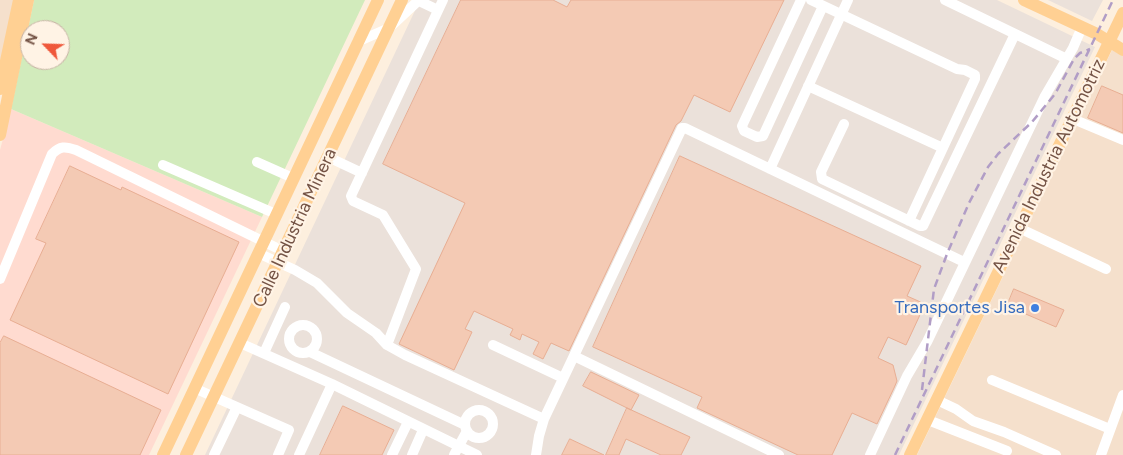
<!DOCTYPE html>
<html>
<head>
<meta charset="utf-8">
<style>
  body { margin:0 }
  #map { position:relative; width:1123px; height:455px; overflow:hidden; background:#fdefde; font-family:Figtree,sans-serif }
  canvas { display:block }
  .north { position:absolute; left:20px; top:20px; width:50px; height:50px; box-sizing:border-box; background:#fff3e5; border:1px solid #c7b3a5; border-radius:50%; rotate:294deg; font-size:14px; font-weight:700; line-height:20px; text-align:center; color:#745345 }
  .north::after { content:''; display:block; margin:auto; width:18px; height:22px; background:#ef583b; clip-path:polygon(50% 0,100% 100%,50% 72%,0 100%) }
</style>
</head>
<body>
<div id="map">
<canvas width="1123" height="455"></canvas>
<div class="north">N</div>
</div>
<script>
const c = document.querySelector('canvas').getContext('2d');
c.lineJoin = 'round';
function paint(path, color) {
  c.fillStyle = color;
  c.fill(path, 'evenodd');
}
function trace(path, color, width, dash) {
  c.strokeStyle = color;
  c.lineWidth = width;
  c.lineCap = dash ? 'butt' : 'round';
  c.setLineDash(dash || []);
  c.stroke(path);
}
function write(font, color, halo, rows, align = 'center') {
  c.font = font + ' Figtree,sans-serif';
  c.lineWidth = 4.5;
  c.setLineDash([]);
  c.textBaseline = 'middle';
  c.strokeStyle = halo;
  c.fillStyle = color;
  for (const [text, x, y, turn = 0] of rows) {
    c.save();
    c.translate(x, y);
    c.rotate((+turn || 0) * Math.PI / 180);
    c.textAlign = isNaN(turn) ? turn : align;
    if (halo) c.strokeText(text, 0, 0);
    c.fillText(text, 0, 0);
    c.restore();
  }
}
const residential = new Path2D(`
  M0,0H18L0,82Z
  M1112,50L1123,56V455H917Z`);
const commercial = new Path2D(`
  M11,109L262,217L149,455H0V150Z`);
const industrial = new Path2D(`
  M420,0H997L1095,47L899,455H205Z
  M1048,0H1103L1092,21Z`);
const green = new Path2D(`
  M34,0H365L262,217L11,109ZM30,30H60V60H30Z`);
const building = new Path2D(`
  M461,0H553L567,7L571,0H784L730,112L694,95L681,121L676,125L569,351L551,343L543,359L533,354L539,342L522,334L520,340L510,335L513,329L474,311L465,329L472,332L454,370L399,344L465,203L383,164Z
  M1102,86L1123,95V133L1088,118Z
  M680,156L921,266L907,296L925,304L906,345L888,337L878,358L893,365L897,381L894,388L877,424L852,413L832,455H798L697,408L702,397L593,347Z
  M70,166L121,190L122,187L239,242L168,394L10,320L46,243L36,239Z
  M1014,289L1064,310L1056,327L1007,306Z
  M4,336L161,410L140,455H0V343Z
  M591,372L639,395L631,410L583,386Z
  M343,406L394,430L382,455H320Z
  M627,408L690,437L681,455H661L626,439L619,455H606Z
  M570,439L604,455H562Z`);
const minor = new Path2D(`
  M801,0L742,126L744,131L757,137L763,136L823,6
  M811,0L957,69L965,70L975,75V79L909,221
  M945,0L1067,59
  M419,1L438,10
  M357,42L389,28L419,0
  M808,86L943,148
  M1073,119L1123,140
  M844,124L821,172L822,179L920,226H923L1015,34
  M328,157L362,173
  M257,162L293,178
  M163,165L276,214
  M770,169L848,0
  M1019,228L1106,269
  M258,253L295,270L317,283L347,313L376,333L387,345L405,355L544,419
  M0,279L52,154C60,146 65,146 76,150L283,251
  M289 339a14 14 0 1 1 28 0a14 14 0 1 1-28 0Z
  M240,343L332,384
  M387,345L416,269L383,215L353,201L351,196L443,0
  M493,345L563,378
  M310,352L465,425
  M264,353L285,307
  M574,356L779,455
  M992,380L1110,429
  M194,388L289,430L278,455
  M937,400L956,409L973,421L1004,432L1056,455
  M465 424a14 14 0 1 1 28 0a14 14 0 1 1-28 0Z
  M928,420L1007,451
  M214,455L237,407
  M299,455L332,384L477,455
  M392,455L408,422
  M412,455L423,430
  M454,455L467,431
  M536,455L539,436L544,419L682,128H685L964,262
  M870,455L907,376L927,342L1045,96L1073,48L1082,27
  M1101,455L1123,395`);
const major = new Path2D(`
  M1024,0L1097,34L1123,50
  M0,89L19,0
  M0,135L28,0
  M163,455L378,0
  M186,455L402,0
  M910,455L1123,13`);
const rail = new Path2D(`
  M922,390L934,289L947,254L969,203L988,167L998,154L1032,122L1055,94L1074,59L1080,53L1090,49
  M895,455L1113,0`);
const markers = [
  [1035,308,5,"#3f7fe0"]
];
const streetNames = [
  ["Avenida Industria Automotriz",1049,166,-64],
  ["Calle Industria Minera",295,228,-65]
];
const shopNames = [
  ["Transportes Jisa",1025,308]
];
paint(residential, '#f5e0cc');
paint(commercial, '#ffdbd0');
paint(industrial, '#ebe1da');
paint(green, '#d2ebbc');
paint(building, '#f4cab4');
trace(building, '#e8ae93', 1);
trace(minor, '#fff', 10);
trace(major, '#ffd093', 12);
trace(rail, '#b19dc6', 2.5, [8, 5]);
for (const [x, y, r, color] of markers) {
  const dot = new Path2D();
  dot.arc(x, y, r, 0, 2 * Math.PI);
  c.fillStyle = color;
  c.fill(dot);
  trace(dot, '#fff3e5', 2);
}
write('18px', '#745345', '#fff3e5', streetNames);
write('18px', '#366cbe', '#fff3e5', shopNames, 'right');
</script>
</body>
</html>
